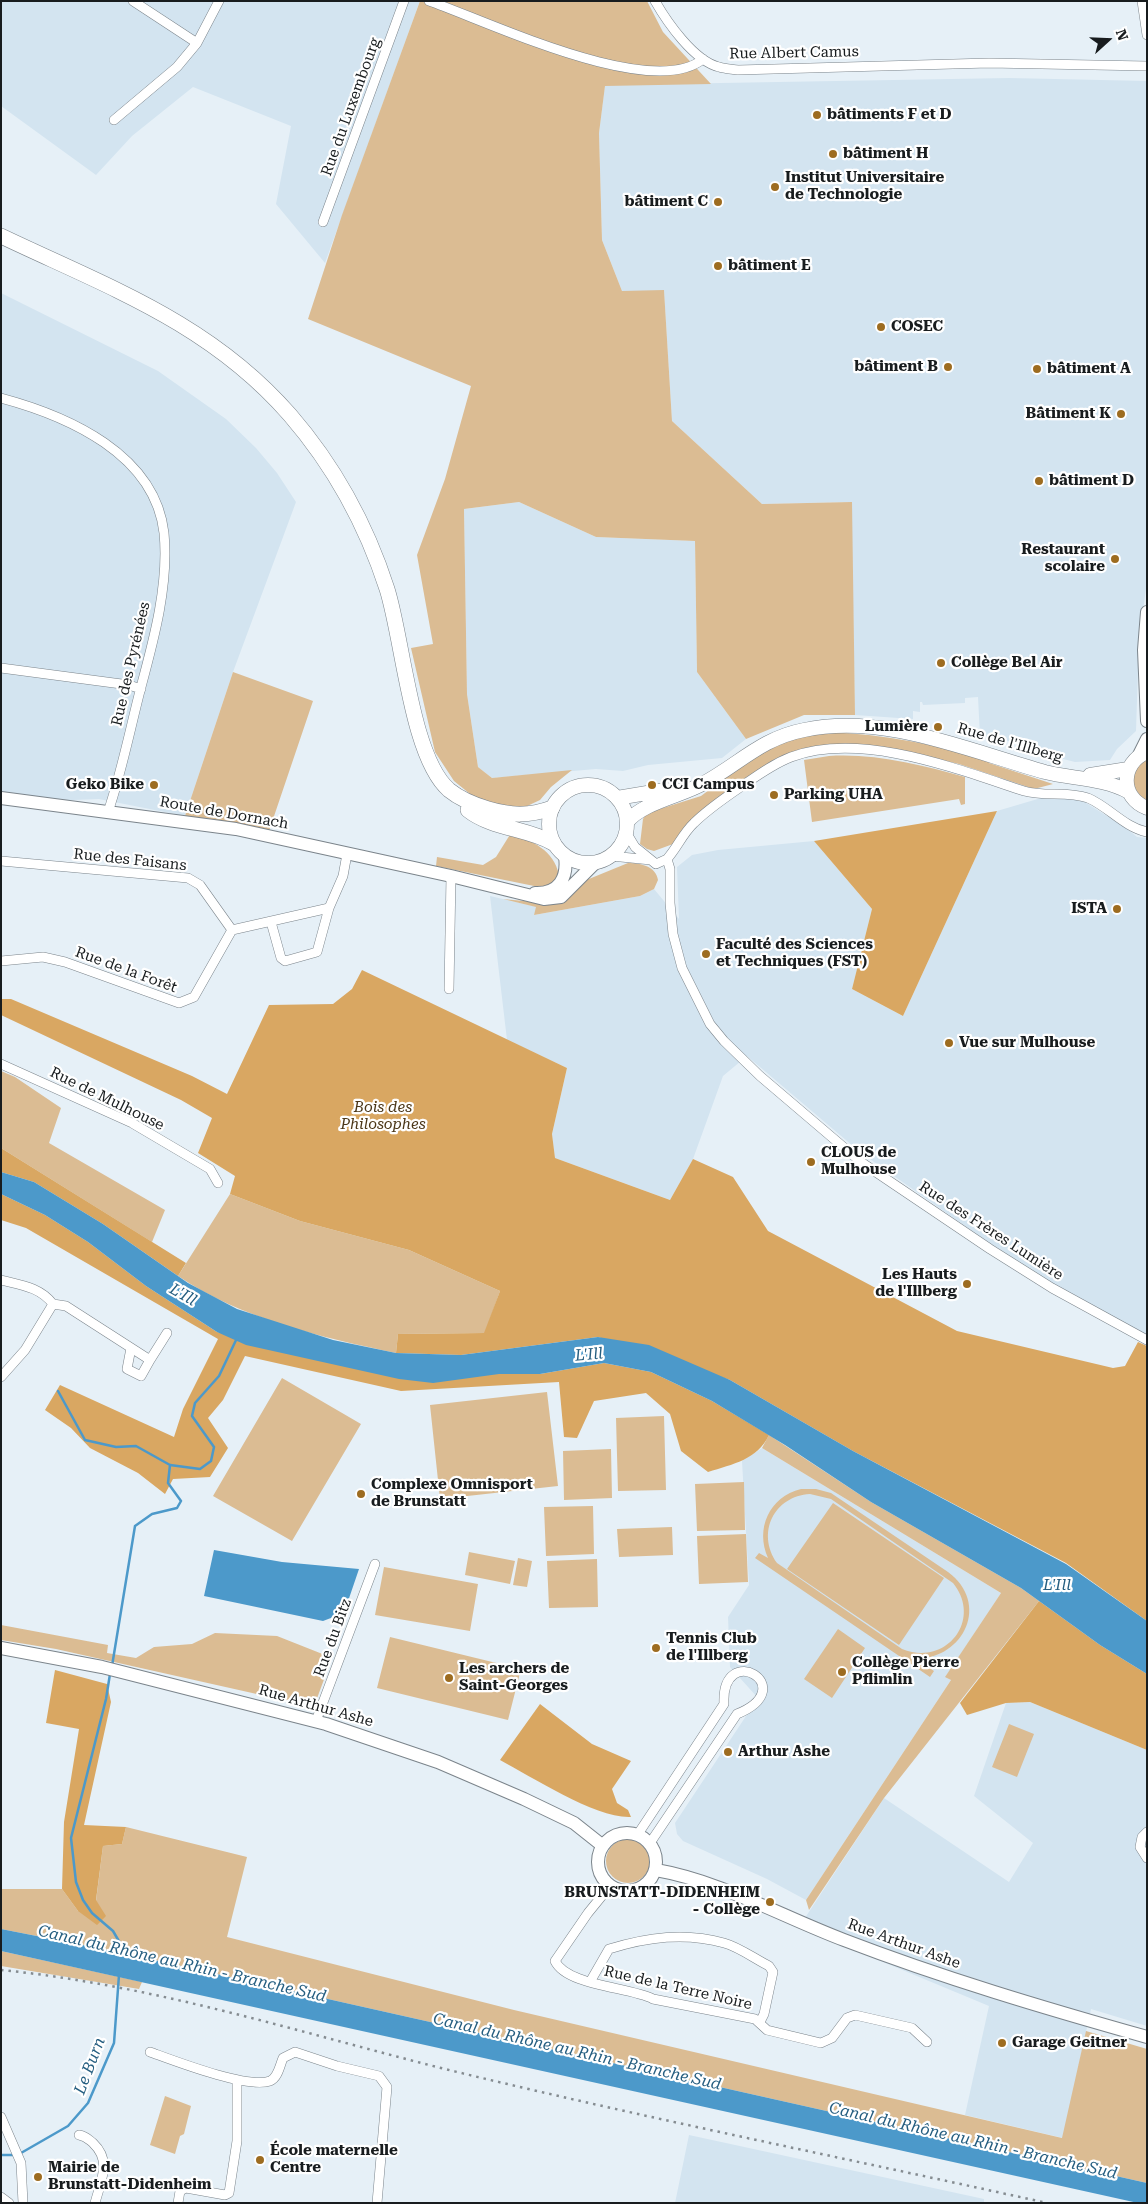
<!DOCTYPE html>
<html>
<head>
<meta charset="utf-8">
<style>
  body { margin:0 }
  #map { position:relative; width:1148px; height:2204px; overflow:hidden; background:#e6f0f7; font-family:"Roboto Serif",serif }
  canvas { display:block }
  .frame { position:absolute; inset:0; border:2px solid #181c1e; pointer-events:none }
  .north { position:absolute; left:1083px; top:15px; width:50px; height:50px; -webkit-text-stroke:4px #fff; paint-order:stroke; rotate:70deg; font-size:14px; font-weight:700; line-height:20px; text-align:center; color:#181c1e }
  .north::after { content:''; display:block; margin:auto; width:18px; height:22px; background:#181c1e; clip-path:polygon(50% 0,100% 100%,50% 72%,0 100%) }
</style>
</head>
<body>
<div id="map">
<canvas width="1148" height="2204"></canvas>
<div class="frame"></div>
<div class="north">N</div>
</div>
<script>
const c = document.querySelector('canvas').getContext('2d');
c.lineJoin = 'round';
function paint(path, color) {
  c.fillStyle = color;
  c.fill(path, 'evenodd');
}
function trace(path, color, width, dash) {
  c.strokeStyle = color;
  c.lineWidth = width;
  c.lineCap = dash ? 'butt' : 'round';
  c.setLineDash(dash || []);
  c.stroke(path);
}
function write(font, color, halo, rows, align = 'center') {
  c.font = font + ' "Roboto Serif",serif';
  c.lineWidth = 4.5;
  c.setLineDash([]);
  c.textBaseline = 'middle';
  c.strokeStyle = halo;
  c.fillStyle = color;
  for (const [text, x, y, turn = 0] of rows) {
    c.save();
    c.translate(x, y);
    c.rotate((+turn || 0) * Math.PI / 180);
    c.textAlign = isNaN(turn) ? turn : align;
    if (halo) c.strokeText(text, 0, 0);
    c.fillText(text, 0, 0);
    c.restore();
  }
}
const built = new Path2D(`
  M1,1H420L325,263L276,204L291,126L193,87L132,136L96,175L1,106Z
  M1009,78L1147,81V581L1139,641L1136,731L1117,749L1110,760L1075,762L1032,751L1031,741L1014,742L980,736L978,697L965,698V703L923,705L922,702H920V712L913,711V719L855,715L851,502L762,504L672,421L664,291H622L602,240L599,133L605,85Z
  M1,293L158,371L226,419L256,448L277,473L296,502L233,672L185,816L99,799L47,801L1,793Z
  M519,502L596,537L695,541L697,672L746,739L722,758L648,765L623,771L596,769L492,778L478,767L467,694L464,509Z
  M1041,798L1075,799L1083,801L1126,828L1137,837L1147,838V1346L989,1243L860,1152L747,1056L723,1076L693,1159L670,1200L555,1158L552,1134L567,1068L507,1040L490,896L537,907L534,915L640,896L654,889L679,919L677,867L692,855L718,850L814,841L872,909L852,989L903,1016L997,811Z
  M762,1448L1001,1593L946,1676L951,1680L806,1900L767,1879L683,1841L677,1834L675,1823L758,1698L730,1667L728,1617L749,1585L742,1461Z
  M1030,1702L1147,1750V2026L1091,2009L1063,2138L965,2115L989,2006L799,1927L884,1798L1009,1882L1033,1843L974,1796L1006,1703Z
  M689,2135L984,2199V2203H675Z`);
const green = new Path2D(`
  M420,1H647L663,32L711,84L605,86L599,133L602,240L622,291L664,290L672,421L762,504L852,502L855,715H804L746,739L697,672L695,541L596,537L519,502L464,509L467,694L478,767L492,778L572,770L551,787L540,800L523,808L511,809L475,798L454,781L435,752L411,648L433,644L417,555L445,479L471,386L308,319L342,215Z
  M233,672L313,701L269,831L185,816Z
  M827,732C884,734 935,745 989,759V763L1053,784L1034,789L959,764L903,751L812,747L775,759L741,781L693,818L673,844L654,851L647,849L640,844L643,819L647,813L701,796L757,754L792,739Z
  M829,756C874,753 922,765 965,777V804L961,805L959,799L812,822L804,760Z
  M1147,759V801C1134,793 1132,783 1134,769Z
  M511,833C532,841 554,850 559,875L550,886L539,887L436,866L437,857L483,865L496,857Z
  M628,863C640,863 656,866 658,880L654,889L640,896L534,915L536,907L503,899L545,903L584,881Z
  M1,1071L15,1077L61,1108L49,1143L165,1210L152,1242L1,1148Z
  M230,1194L300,1221L409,1250L500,1291L485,1333L398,1334L396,1353C320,1337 242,1319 178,1276Z
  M282,1378L361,1424L292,1541L213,1496Z
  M547,1392L558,1486L440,1499L430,1405Z
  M664,1416L666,1490L618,1491L616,1418Z
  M769,1435L871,1502L1021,1588L1039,1601L884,1798L809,1910L806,1900L951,1680L945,1677L1001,1593L762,1448Z
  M611,1449L612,1498L564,1500L563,1451Z
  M744,1482L745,1530L697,1531L695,1484Z
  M801,1489H816L831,1493L948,1572C990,1603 965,1658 916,1659L934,1671L930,1677L755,1558L759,1553L768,1558C755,1529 769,1497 801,1489ZM810,1494L831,1499L953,1583C983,1620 946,1667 902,1649L777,1563C756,1533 774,1496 810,1494Z
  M833,1503L944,1578L899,1645L787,1569Z
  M593,1506L594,1554L546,1556L544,1507Z
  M672,1527L673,1555L619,1557L617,1529Z
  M746,1534L748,1582L699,1584L697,1536Z
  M469,1552L515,1561L510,1584L465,1575Z
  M518,1558L532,1561L527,1587L513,1585Z
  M597,1559L598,1607L549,1608L547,1561Z
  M384,1567L478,1584L470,1631L375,1615Z
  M1,1625L108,1645L107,1653L136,1658L154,1647L192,1644L215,1633L277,1636L325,1655L329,1666L316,1701L312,1704L279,1699L56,1649L1,1640Z
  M838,1629L865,1648L832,1698L804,1679Z
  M390,1637L521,1669L508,1720L377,1688Z
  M1009,1724L1034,1734L1017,1777L992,1767Z
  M126,1827L247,1857L227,1937L514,2010L1062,2138L1086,2031L1147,2049V2183L123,1953L1,1929V1889H62L78,1911L96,1901L103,1846L122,1844Z
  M606 1861a22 22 0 1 1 44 0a22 22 0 1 1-44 0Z
  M1,1951L142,1982L139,1989L1,1966Z
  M165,2096L191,2106L184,2134L180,2136L175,2154L150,2145Z`);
const forest = new Path2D(`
  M997,811L903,1016L852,989L872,909L814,841Z
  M362,970L567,1068L552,1134L555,1158L670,1200L693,1159L733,1177L768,1231L957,1331L1113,1368L1125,1366L1138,1342L1147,1346V1621L1066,1563L853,1451L730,1380L598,1337L461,1355L396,1353L398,1334L484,1333L500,1291L409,1250L300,1221L230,1194L235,1176L198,1153L212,1118L181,1100L1,1015V999H11L192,1076L227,1094L269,1005L333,1004L352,989Z
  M1,1148L186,1263L178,1276L103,1224L34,1182L1,1172Z
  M1,1194L45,1215L88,1242L146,1286L217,1332L499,1374H540L604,1363L651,1372L712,1401L769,1435C757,1460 733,1464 708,1472L681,1451L670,1414L646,1393L594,1401L577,1438L564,1437L559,1382L401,1391L245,1356L223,1400L208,1418L228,1448L210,1477L173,1479L165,1494L138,1473L90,1448L71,1428L45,1410L60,1385L174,1437L183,1409L218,1339L26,1228L1,1220Z
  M1039,1601L1100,1645L1147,1674V1750L1030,1702L1006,1703L967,1715L960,1703Z
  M55,1670L107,1684L111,1702L84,1825L126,1827L122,1844L103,1846L96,1900L106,1916L97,1925L78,1911L62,1889L64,1822L79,1729L46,1723Z
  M540,1704L592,1744L631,1761L612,1789L617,1803L628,1810L631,1817C597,1819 532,1777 500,1760Z`);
const water = new Path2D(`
  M1,1172L34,1182L103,1224L188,1283L237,1309L333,1340L396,1353L461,1355L598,1337L649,1345L730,1380L853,1451L1066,1564L1147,1621V1674L1100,1645L1021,1588L871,1502L785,1445L712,1401L651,1372L604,1363L540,1374H499L433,1383L399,1379L246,1345L217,1332L146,1286L88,1242L45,1215L1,1194Z
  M214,1550L282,1562L359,1569L344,1613L323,1621L204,1596Z
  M1,1929L123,1953L1147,2183V2203H1138L1,1951Z`);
const stream = new Path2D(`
  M58,1391L85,1440L116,1447L136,1446L170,1465L200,1469L211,1461L214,1447L192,1416L195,1403L219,1376L237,1338
  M112,1666L135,1526L152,1514L177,1508L181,1501L168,1483L170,1465
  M110,1674L106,1699L71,1838L76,1882L83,1900L92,1913L113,1931L120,1943L122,1955
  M21,2153L68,2126L88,2103L114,2043L119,1975
  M1,2155H13`);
const minor = new Path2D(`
  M133,1L197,43
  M429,1C487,21 652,101 703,59
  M655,1C667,22 694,61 719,67C725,69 732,69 738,70L989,63L1147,66
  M1142,1L1147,35
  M114,120L177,67L197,43L219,1
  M323,222L404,1
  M1,398C68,416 155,454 164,533C169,584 154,639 141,687C130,729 122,771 108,812
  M1,668L129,685L141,689
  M626,832L635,847L656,864L667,859L670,869V903L673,934L682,968L710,1024L724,1041L760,1076L861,1162L990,1249L1052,1288L1147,1340
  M611,856L651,860
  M667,859C677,848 683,833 694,823C708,809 726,797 742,786C758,775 773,764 791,757C861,731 957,769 1024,791C1044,797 1067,791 1088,798C1109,807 1124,827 1147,832
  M1,861L188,878L200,885L232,930
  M271,922L281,958L285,961L317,952L329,908L343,876L347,854
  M232,930L329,908
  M1,961L43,957L65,962L179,1003L194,997L232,930
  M449,989L451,876
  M1,1064L132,1123L210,1169L218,1183
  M1,1280C21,1285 40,1287 53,1304L66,1306L150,1360L141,1376L127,1369L131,1348
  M150,1360L167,1333
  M1,1377L25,1350L53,1304
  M316,1721L375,1564
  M1147,1832L1142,1837L1140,1847L1147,1858
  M638,1834L724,1704C721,1639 803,1687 737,1714L650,1843
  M610,1886L588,1913L555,1961C567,1986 630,1987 653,1999L755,2019L767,2030L821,2043L832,2038L847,2018L855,2015L912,2028L927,2042
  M590,1982L609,1949C648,1937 685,1932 724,1943C739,1947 755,1959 769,1966L773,1972L764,2014L760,2022
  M150,2052C175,2061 247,2089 270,2081C278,2078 280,2065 283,2058L295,2052L337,2066L379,2076L387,2087L377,2203
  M1,2117L21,2163L23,2203
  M79,2135C86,2136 88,2139 93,2143C112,2161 101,2180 95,2203
  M1,2197L9,2203
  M178,2203L180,2191L186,2188L225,2195L229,2193L237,2141V2080`);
const secondary = new Path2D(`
  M1147,612L1144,650L1147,721
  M1138,757L1147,739
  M1,798L236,829L451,876L544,899L561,897L595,863
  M535,893C559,894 568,878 565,856
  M1,1648L102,1667L326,1724L438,1762L524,1799L574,1823L603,1846
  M598 1862a29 29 0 1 1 58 0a29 29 0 1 1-58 0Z
  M656,1870C720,1881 783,1917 844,1940C943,1978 1044,2008 1147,2037`);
const primary = new Path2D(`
  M1147,752C1120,763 1120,798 1147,808
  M1090,775L1128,769
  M549 824a39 39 0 1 1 78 0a39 39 0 1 1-78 0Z
  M617,798L665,790L683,791
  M627,822C643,802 682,796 704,783C739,764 762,738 804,730C884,713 969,751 1045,772C1073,779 1103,778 1129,792`);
const trunk = new Path2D(`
  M1,236C108,287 210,323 290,415C335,467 366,524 387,589C403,639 411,757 449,790C460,799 475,805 488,809C512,816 529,816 552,808
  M468,810C492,829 527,828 553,843`);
const rail = new Path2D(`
  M1,1970C155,1985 304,2034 453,2071C650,2119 849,2159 1047,2203`);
const markers = [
  [817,115,5,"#9d6c20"],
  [833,154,5,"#9d6c20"],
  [775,187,5,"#9d6c20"],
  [718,202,5,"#9d6c20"],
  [718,266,5,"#9d6c20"],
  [881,327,5,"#9d6c20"],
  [948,367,5,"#9d6c20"],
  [1037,369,5,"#9d6c20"],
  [1121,414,5,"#9d6c20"],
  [1039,481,5,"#9d6c20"],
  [1115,559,5,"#9d6c20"],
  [941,663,5,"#9d6c20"],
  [938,727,5,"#9d6c20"],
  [154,785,5,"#9d6c20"],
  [652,785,5,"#9d6c20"],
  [774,795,5,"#9d6c20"],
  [1117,909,5,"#9d6c20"],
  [706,954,5,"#9d6c20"],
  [949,1043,5,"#9d6c20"],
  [811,1162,5,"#9d6c20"],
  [967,1284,5,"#9d6c20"],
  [361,1494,5,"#9d6c20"],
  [656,1648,5,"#9d6c20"],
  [842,1672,5,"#9d6c20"],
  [449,1678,5,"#9d6c20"],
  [728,1752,5,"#9d6c20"],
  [770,1902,5,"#9d6c20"],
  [1002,2043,5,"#9d6c20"],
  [260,2160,5,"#9d6c20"],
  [38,2177,5,"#9d6c20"]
];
const streetNames = [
  ["Rue Albert Camus",794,53,-1],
  ["Rue du Luxembourg",351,107,-70],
  ["Rue des Pyrénées",131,664,-77],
  ["Rue de l'Illberg",1010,743,16],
  ["Route de Dornach",224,813,10],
  ["Rue des Faisans",130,860,6],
  ["Rue de la Forêt",126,970,20],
  ["Rue de Mulhouse",107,1099,26],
  ["Rue des Frères Lumière",991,1231,33],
  ["Rue du Bitz",333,1638,-70],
  ["Rue Arthur Ashe",316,1706,16],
  ["Rue Arthur Ashe",904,1944,20],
  ["Rue de la Terre Noire",678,1988,13]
];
const poiNames = [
  ["bâtiments F et D",827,115],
  ["bâtiment H",843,154],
  ["Institut Universitaire",785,178],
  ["de Technologie",785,195],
  ["bâtiment C",708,202,"right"],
  ["bâtiment E",728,266],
  ["COSEC",891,327],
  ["bâtiment B",938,367,"right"],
  ["bâtiment A",1047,369],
  ["Bâtiment K",1111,414,"right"],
  ["bâtiment D",1049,481],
  ["Restaurant",1105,550,"right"],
  ["scolaire",1105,567,"right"],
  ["Collège Bel Air",951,663],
  ["Lumière",928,727,"right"],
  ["Geko Bike",144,785,"right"],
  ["CCI Campus",662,785],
  ["Parking UHA",784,795],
  ["ISTA",1107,909,"right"],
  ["Faculté des Sciences",716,945],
  ["et Techniques (FST)",716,962],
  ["Vue sur Mulhouse",959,1043],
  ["CLOUS de",821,1153],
  ["Mulhouse",821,1170],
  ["Les Hauts",957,1275,"right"],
  ["de l'Illberg",957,1292,"right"],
  ["Complexe Omnisport",371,1485],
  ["de Brunstatt",371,1502],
  ["Tennis Club",666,1639],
  ["de l'Illberg",666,1656],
  ["Collège Pierre",852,1663],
  ["Pflimlin",852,1680],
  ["Les archers de",459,1669],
  ["Saint-Georges",459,1686],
  ["Arthur Ashe",738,1752],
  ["BRUNSTATT-DIDENHEIM",760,1893,"right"],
  ["- Collège",760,1910,"right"],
  ["Garage Geitner",1012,2043],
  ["École maternelle",270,2151],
  ["Centre",270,2168],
  ["Mairie de",48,2168],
  ["Brunstatt-Didenheim",48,2185]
];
const parkNames = [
  ["Bois des",383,1108],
  ["Philosophes",383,1125]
];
const waterNames = [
  ["L'Ill",183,1295,30],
  ["L'Ill",589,1355,-5],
  ["L'Ill",1057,1585],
  ["Canal du Rhône au Rhin - Branche Sud",182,1964,13],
  ["Canal du Rhône au Rhin - Branche Sud",577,2052,13],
  ["Le Burn",90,2066,-69],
  ["Canal du Rhône au Rhin - Branche Sud",973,2141,13]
];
paint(built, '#d3e4f0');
paint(green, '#dbbc93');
paint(forest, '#d9a762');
paint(water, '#4c99ca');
trace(stream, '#4c99ca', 2.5);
trace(minor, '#7b848b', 10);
trace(secondary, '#7b848b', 14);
trace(primary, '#7b848b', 15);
trace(trunk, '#7b848b', 16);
trace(minor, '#fff', 9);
trace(secondary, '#fff', 12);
trace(primary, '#fff', 14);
trace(trunk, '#fff', 15);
trace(rail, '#858c91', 2.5, [2.5, 5]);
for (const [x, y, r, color] of markers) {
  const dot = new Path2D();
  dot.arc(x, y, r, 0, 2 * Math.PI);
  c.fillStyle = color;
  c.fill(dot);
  trace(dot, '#fff', 2);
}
write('15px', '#181c1e', '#fff', streetNames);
write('bold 15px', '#181c1e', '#fff', poiNames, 'left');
write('italic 15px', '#4b3617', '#fff', parkNames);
write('italic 16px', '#255e80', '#fff', waterNames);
</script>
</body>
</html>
